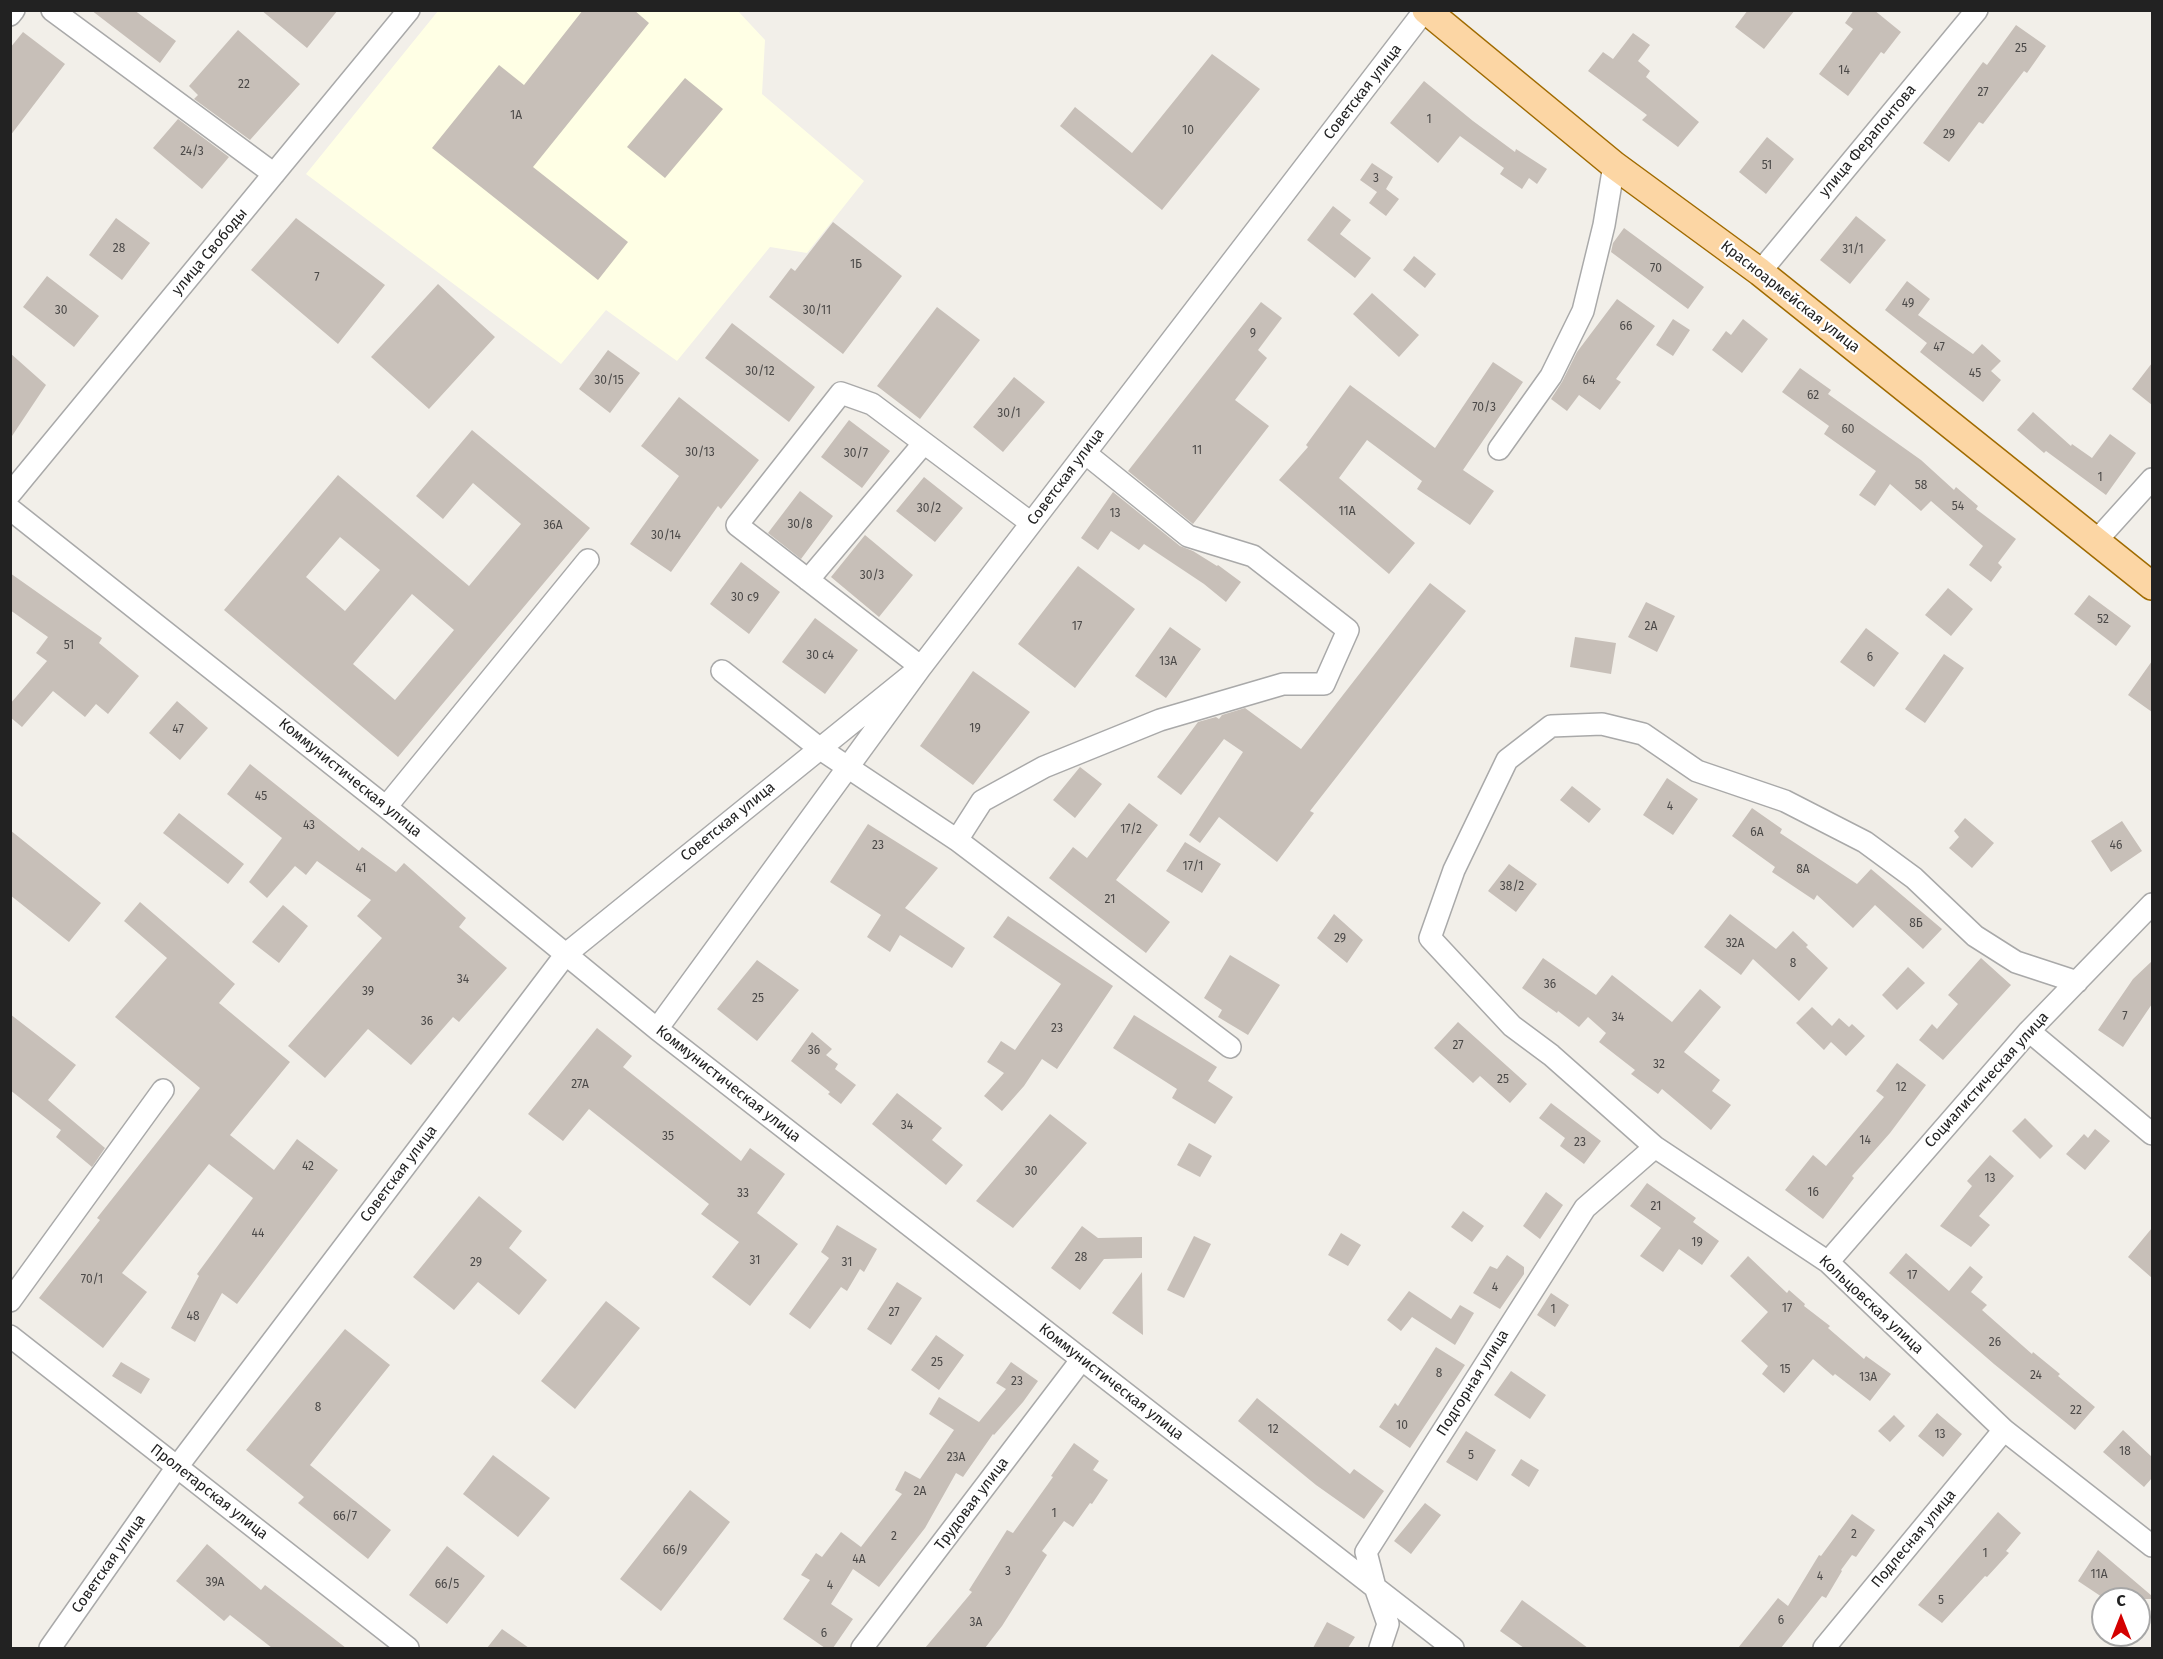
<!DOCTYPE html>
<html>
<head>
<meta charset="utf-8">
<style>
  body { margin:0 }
  #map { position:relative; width:2163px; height:1659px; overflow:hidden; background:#f2efe9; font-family:"Fira Sans",sans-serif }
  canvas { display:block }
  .frame { position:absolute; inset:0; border:12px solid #222; pointer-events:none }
  .north { position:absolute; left:2091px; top:1587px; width:60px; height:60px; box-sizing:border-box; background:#fff; border:2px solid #a7a7a7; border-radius:50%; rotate:0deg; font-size:16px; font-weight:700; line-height:24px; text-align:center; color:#222 }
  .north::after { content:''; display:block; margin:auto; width:21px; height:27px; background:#d40000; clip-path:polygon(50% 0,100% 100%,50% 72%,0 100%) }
</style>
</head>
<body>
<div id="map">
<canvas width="2163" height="1659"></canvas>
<div class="frame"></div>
<div class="north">С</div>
</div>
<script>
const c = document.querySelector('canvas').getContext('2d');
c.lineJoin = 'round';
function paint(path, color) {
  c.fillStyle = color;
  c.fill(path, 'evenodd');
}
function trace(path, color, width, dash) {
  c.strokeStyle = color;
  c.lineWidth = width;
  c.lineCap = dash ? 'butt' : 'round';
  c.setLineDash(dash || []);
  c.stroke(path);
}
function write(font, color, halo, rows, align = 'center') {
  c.font = font + ' "Fira Sans",sans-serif';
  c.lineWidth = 4.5;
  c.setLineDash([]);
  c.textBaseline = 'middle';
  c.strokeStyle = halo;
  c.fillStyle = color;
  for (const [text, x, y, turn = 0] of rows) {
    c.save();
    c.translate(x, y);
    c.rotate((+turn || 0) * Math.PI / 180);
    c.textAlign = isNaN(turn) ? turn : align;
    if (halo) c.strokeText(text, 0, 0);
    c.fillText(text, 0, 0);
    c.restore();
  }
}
const education = new Path2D(`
  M737,10L765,40L762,94L864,181L807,253L770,247L677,361L606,310L561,364L306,174L438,11Z`);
const building = new Path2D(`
  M91,10H134L176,41L160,63Z
  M261,10H338L307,48Z
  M583,10H634L649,23L533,167L628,242L598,280L432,148L499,65L524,85Z
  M1748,10H1795L1764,49L1735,27Z
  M1854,10H1874L1901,32L1884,54L1881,52L1848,96L1819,74L1853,29L1845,23Z
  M2016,25L2046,46L2027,73L2024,71L1983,124L1979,122L1949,162L1923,143L1983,62L1987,65Z
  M238,30L300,84L250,140L194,99L198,95L189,86Z
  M23,32L65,64L10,136V48Z
  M1633,33L1650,45L1638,61L1650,71L1646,77L1699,122L1678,147L1642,120L1647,115L1588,71L1603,52L1613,59Z
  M1212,54L1260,89L1162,210L1060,126L1075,107L1132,153Z
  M685,78L723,109L665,178L627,147Z
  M1424,81L1473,121L1515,152L1516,149L1547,169L1537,184L1529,178L1522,189L1500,174L1504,168L1460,136L1438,163L1390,123Z
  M178,119L229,157L202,189L153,148Z
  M1767,137L1794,159L1766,194L1739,172Z
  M1372,163L1393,177L1386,189L1399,199L1386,216L1369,203L1377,192L1360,180Z
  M1333,206L1351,220L1340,234L1371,258L1355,278L1307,240Z
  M1856,216L1886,240L1850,284L1820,260Z
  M116,218L150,243L122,280L89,255Z
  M296,218L385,285L338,344L251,270Z
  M833,222L902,276L843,354L769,297L791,268L795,271Z
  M1624,228L1704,287L1688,309L1611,252L1613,243Z
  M1414,256L1436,274L1425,288L1403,270Z
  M47,276L99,316L74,347L23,307Z
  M1907,281L1930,299L1918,315L1973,354L1982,344L2001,361L1991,371L2001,380L1983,402L1920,352L1927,343L1885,310Z
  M438,284L495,337L429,409L371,357Z
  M1372,293L1419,335L1399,357L1353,314Z
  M1617,299L1655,326L1616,379L1621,382L1600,410L1579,395L1567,411L1551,399L1562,382L1577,352Z
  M1261,302L1282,318L1258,350L1267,358L1235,400L1269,426L1193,524L1128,471Z
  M937,307L980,340L920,419L877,386Z
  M1673,319L1690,330L1673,356L1656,345Z
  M1743,319L1768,339L1742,373L1712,350L1726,331L1731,335Z
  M732,323L815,387L789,422L705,358Z
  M608,350L640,373L610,413L579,389Z
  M10,353L46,385L10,439Z
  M1493,362L1523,382L1463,470L1494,491L1470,525L1417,489L1422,481L1367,440L1339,478L1415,543L1389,574L1279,480L1308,447L1306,445L1350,385L1435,448Z
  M2152,363V405L2132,389Z
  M1800,368L1831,390L1828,394L1921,460L1954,490L1956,487L1978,506L1976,509L2016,539L1998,563L2002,567L1991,582L1969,565L1983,546L1931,501L1921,511L1890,484L1875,506L1859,495L1876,471L1824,434L1829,426L1782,392Z
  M1014,377L1045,402L1003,452L973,427Z
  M679,397L759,460L721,509L718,506L671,572L630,544L679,476L641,446Z
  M2033,412L2071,446L2072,444L2092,458L2110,434L2136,453L2106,495L2046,451L2044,453L2017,430Z
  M849,420L890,451L862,488L821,457Z
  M472,430L590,528L398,757L224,610L338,475L469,586L521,524L473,483L443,519L416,496ZM340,537L380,570L345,611L306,577ZM412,594L454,630L395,700L353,664Z
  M924,477L963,508L935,542L896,511Z
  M800,491L833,516L801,559L768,533Z
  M1113,492L1180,546L1193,551L1217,566L1218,565L1241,582L1226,602L1204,584L1144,544L1139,550L1111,531L1098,550L1081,538Z
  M865,535L913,575L879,617L831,577Z
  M741,562L780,592L749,634L710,604Z
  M1078,566L1135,609L1075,688L1018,644Z
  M10,573L102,638L99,643L139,676L108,714L96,704L85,717L53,691L22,727L10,717V704L47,661L36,653L48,637L10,610Z
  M1430,583L1466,611L1310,811L1314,813L1277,862L1219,817L1200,843L1189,835L1243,752L1224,739L1181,795L1157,777L1198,722L1216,717L1219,719L1222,715L1245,708L1301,749Z
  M1948,588L1973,609L1951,636L1925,615Z
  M2089,595L2131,626L2116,646L2074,614Z
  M1646,602L1675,616L1657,652L1628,637Z
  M815,618L858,650L825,694L782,662Z
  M1170,627L1201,649L1166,698L1135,676Z
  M1866,628L1899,653L1874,687L1840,662Z
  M1575,637L1616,643L1611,674L1570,667Z
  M1944,654L1964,668L1925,723L1905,709Z
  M2152,661V712L2128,695Z
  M973,671L1030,712L973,785L920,746Z
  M177,701L208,728L180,760L149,733Z
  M250,764L359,851L362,847L396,872L404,863L466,918L459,927L507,968L459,1022L453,1017L411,1065L368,1029L325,1078L288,1046L382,938L357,916L371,900L317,861L306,875L295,866L267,898L249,882L282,838L227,794Z
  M1080,767L1102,784L1075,818L1053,800Z
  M1667,778L1698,799L1673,835L1643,815Z
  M1572,786L1601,809L1589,823L1560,800Z
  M1129,803L1158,825L1116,880L1170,922L1146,953L1049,878L1073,847L1087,858Z
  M1752,808L1782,829L1780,833L1857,884L1871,869L1942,929L1923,949L1875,905L1853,928L1817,895L1814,900L1772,872L1775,867L1732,836Z
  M179,813L244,864L228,884L163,833Z
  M1965,818L1994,843L1972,868L1949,848L1959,837L1954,831Z
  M2122,821L2142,851L2111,872L2091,841Z
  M868,824L938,868L905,908L965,948L952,968L900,935L890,952L867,937L881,915L830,882Z
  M10,830L101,903L69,942L10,895Z
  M1185,842L1221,864L1202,893L1166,871Z
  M1509,864L1537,884L1516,912L1488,891Z
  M140,902L235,984L219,1003L290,1062L230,1135L274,1170L297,1139L338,1170L237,1304L222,1293L195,1342L171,1328L199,1276L197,1274L253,1198L209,1164L122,1273L147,1292L103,1348L39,1298L100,1220L97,1218L200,1088L115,1017L167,958L124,921Z
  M283,905L308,926L279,963L252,942Z
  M1334,914L1363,940L1347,963L1317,938Z
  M1730,914L1776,949L1793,931L1808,945L1806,947L1828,968L1799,1001L1753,959L1741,975L1704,947Z
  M1008,916L1113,986L1057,1069L1042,1059L1024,1086L1002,1111L984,1096L1004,1073L987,1062L1001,1041L1015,1050L1061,984L993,937Z
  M1230,955L1280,985L1248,1035L1218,1017L1222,1010L1204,998Z
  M1543,958L1596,995L1612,975L1672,1022L1700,989L1721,1007L1684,1052L1720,1080L1712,1091L1731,1105L1711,1130L1662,1089L1658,1094L1631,1074L1635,1070L1599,1042L1606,1033L1588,1017L1579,1027L1558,1011L1557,1013L1522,988Z
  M1981,958L2011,985L1943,1060L1919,1040L1932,1024L1937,1029L1958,1004L1948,995Z
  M757,960L799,990L757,1041L717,1009Z
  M2152,961V1004L2123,1047L2098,1030L2133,979Z
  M1908,967L1925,983L1897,1010L1882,995Z
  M1812,1007L1832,1026L1839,1018L1849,1027L1852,1024L1865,1036L1846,1056L1831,1042L1824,1050L1796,1023Z
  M10,1014L76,1065L48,1100L105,1148L92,1167L56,1137L61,1130L10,1090Z
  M1134,1015L1217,1067L1208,1081L1233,1097L1215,1124L1172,1098L1177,1089L1113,1048Z
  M1458,1022L1527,1084L1510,1103L1480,1076L1473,1083L1434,1048Z
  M597,1028L632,1056L623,1067L741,1161L750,1148L785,1174L757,1213L798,1244L750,1306L712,1277L739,1242L701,1214L709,1204L589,1109L563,1141L528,1114Z
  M812,1032L832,1049L826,1055L838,1064L835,1069L856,1085L841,1104L828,1094L830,1092L791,1061Z
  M1897,1063L1926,1085L1890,1133L1852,1176L1854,1178L1823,1219L1785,1190L1813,1155L1826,1166L1884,1097L1876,1091Z
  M897,1093L942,1128L932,1140L963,1165L946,1185L872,1124Z
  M1551,1103L1601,1141L1584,1164L1560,1146L1565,1138L1539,1118Z
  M1050,1114L1087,1143L1013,1228L976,1201Z
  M2025,1118L2053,1146L2040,1159L2012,1131Z
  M2095,1129L2110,1141L2085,1170L2066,1154L2084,1134L2088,1138Z
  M1189,1143L1212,1156L1200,1177L1177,1165Z
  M1990,1155L2014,1176L1979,1216L1990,1225L1971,1247L1940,1226L1972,1186L1967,1181Z
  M1647,1183L1696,1218L1693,1222L1719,1241L1702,1265L1679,1249L1663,1272L1640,1256L1661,1228L1630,1206Z
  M1546,1192L1563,1205L1540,1239L1523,1226Z
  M479,1196L522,1231L509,1248L547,1280L519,1315L478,1282L454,1310L413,1277Z
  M1463,1211L1484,1226L1472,1242L1451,1227Z
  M837,1225L877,1249L864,1272L860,1269L847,1291L841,1287L810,1329L789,1314L829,1258L821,1252Z
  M1082,1226L1098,1238L1142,1237V1258L1104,1259L1080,1290L1051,1268Z
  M2152,1228V1278L2128,1257Z
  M1341,1233L1361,1245L1348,1266L1328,1255Z
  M1194,1236L1211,1244L1184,1298L1167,1290Z
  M1906,1253L1949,1291L1970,1266L1983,1277L1971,1292L1987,1305L1982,1310L2032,1354L2033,1352L2060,1374L2058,1376L2095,1407L2075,1430L1994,1364L1889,1273Z
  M1507,1255L1524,1267V1274L1500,1309L1473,1293L1490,1266L1497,1269Z
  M1748,1256L1787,1293L1789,1290L1805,1304L1804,1306L1830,1326L1828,1328L1864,1359L1866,1356L1891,1374L1870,1401L1835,1374L1833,1376L1813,1359L1784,1393L1762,1374L1768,1366L1741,1341L1768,1312L1730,1276Z
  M1142,1272L1143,1335L1112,1313Z
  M897,1282L922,1298L891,1345L867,1329Z
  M1409,1291L1451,1319L1460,1305L1474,1313L1455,1345L1412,1317L1401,1331L1387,1320Z
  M1551,1293L1569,1305L1555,1327L1537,1315Z
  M606,1301L640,1328L575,1409L541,1381Z
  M345,1329L390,1365L310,1465L391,1530L368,1559L298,1503L304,1497L246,1450Z
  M936,1335L964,1355L939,1390L911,1370Z
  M1436,1347L1465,1365L1410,1448L1379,1427L1395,1403L1398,1406Z
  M121,1362L150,1379L141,1394L112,1376Z
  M1011,1362L1038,1381L1023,1402L994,1435L993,1434L963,1477L956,1473L925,1528L879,1587L853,1569L831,1604L853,1619L833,1648H825L783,1619L810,1580L801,1575L816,1553L822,1557L841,1532L861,1547L902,1494L895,1490L905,1471L920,1479L954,1430L929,1414L939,1397L979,1422L1006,1389L996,1383Z
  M1511,1371L1546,1395L1530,1419L1494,1395Z
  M1257,1398L1350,1474L1354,1469L1384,1491L1364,1519L1316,1485L1238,1421Z
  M1937,1413L1962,1434L1943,1457L1918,1436Z
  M1894,1415L1905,1426L1890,1442L1878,1431Z
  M2123,1430L2152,1457V1478L2144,1487L2103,1452Z
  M1466,1431L1496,1450L1477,1481L1446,1462Z
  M1074,1443L1099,1461L1093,1470L1108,1480L1092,1504L1090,1503L1073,1527L1064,1521L1042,1551L1047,1555L1002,1626L985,1648H925L972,1592L969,1590L1007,1530L1013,1533L1053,1477L1051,1476Z
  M493,1455L550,1498L518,1537L463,1494Z
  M1521,1459L1539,1470L1529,1487L1511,1475Z
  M690,1490L730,1522L661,1611L620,1579Z
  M1425,1503L1441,1515L1411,1554L1394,1541Z
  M1998,1512L2021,1533L2006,1551L2009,1553L1987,1577L1985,1576L1942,1623L1918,1605Z
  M1852,1514L1875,1530L1856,1557L1852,1555L1841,1570L1842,1571L1826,1598L1822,1596L1781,1648H1738L1778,1598L1788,1606L1819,1555L1821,1556Z
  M207,1544L261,1590L265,1585L346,1648H272L230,1615L224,1621L176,1581Z
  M447,1546L485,1576L447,1624L409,1595Z
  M2098,1550L2152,1596V1599H2105L2078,1581Z
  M1522,1600L1588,1648H1524L1500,1631Z
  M1327,1622L1355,1637L1348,1648H1313Z
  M502,1629L529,1648H487Z`);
const minor = new Path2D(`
  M52,10L274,174
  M10,15L14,10
  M1760,272L1977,10
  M1499,449L1551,376L1583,311L1604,225L1614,165
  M10,494L409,10
  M10,509L386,807L657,1029L1453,1648
  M2097,540L2152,479
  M808,580L924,443
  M722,671L819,748L957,840L982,801L1044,767L1160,720L1283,684H1324L1348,630L1253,556L1188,536L1085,453
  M386,807L588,560
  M957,840L1230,1047
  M2077,982L2016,962L1975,936L1914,878L1865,842L1785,801L1697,771L1643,734L1602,724L1551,726L1507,760L1454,870L1430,938L1512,1026L1551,1055L1655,1147L1828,1262L2004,1430L2152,1546
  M657,1029L921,667L737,525L841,393L872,404L1031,523
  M2029,1031L2152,1134
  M1828,1262L2029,1031L2152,904
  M10,1301L163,1090
  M10,1336L408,1648
  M50,1648L177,1467L566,954L921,667L1425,10
  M862,1648L1082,1359
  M1380,1648L1388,1624L1375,1587L1366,1552L1585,1208L1655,1147
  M1824,1648L2004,1430`);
const major = new Path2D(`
  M1426,10L1614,165L1760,272L2152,586`);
const numberNames = [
  ["25",2021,49],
  ["14",1844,71],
  ["22",244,85],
  ["27",1983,93],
  ["1А",516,116],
  ["1",1429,120],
  ["10",1188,131],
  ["29",1949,135],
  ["24/3",192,152],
  ["51",1767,166],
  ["3",1376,179],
  ["28",119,249],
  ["31/1",1853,250],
  ["1Б",856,265],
  ["70",1656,269],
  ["7",317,278],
  ["49",1908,304],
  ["30",61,311],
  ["30/11",817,311],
  ["66",1626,327],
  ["9",1253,334],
  ["47",1939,348],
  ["30/12",760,372],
  ["45",1975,374],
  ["30/15",609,381],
  ["64",1589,381],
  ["62",1813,396],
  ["70/3",1484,408],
  ["30/1",1009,414],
  ["60",1848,430],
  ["11",1197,451],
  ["30/13",700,453],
  ["30/7",856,454],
  ["1",2100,478],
  ["58",1921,486],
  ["54",1958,507],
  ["30/2",929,509],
  ["11А",1347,512],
  ["13",1115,514],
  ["30/8",800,525],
  ["36А",553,526],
  ["30/14",666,536],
  ["30/3",872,576],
  ["30 с9",745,598],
  ["52",2103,620],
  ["17",1077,627],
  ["2А",1651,627],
  ["51",69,646],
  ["30 с4",820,656],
  ["6",1870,658],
  ["13А",1168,662],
  ["19",975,729],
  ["47",178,730],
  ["45",261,797],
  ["4",1670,807],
  ["43",309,826],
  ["17/2",1131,830],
  ["6А",1757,833],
  ["23",878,846],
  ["46",2116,846],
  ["17/1",1193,867],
  ["41",361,869],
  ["8А",1803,870],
  ["38/2",1512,887],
  ["21",1110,900],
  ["8Б",1916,924],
  ["29",1340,939],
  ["32А",1735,944],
  ["8",1793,964],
  ["34",463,980],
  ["36",1550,985],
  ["39",368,992],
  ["25",758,999],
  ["7",2125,1017],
  ["34",1618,1018],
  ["36",427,1022],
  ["23",1057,1029],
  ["27",1458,1046],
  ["36",814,1051],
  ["32",1659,1065],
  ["25",1503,1080],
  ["27А",580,1085],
  ["12",1901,1088],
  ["34",907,1126],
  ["35",668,1137],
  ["14",1865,1141],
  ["23",1580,1143],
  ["42",308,1167],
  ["30",1031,1172],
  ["13",1990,1179],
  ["16",1813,1193],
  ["33",743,1194],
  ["21",1656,1207],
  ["44",258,1234],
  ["19",1697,1243],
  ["28",1081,1258],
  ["31",755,1261],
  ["29",476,1263],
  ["31",847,1263],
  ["17",1912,1276],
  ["70/1",92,1280],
  ["4",1495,1288],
  ["17",1787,1309],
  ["1",1553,1310],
  ["27",894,1313],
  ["48",193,1317],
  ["26",1995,1343],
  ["25",937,1363],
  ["15",1785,1370],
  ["8",1439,1374],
  ["24",2036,1376],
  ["13А",1868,1378],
  ["23",1017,1382],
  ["8",318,1408],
  ["22",2076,1411],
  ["10",1402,1426],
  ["12",1273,1430],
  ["13",1940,1435],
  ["18",2125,1452],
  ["5",1471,1456],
  ["23А",956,1458],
  ["2А",920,1492],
  ["1",1054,1514],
  ["66/7",345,1517],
  ["2",1854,1535],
  ["2",894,1537],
  ["66/9",675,1551],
  ["1",1985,1554],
  ["4А",859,1560],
  ["3",1008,1572],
  ["11А",2099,1575],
  ["4",1820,1577],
  ["39А",215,1583],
  ["66/5",447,1585],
  ["4",830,1586],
  ["5",1941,1601],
  ["6",1781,1621],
  ["3А",976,1623],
  ["6",824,1634]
];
const streetNames = [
  ["Советская улица",1363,92,-52],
  ["улица Ферапонтова",1868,141,-50],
  ["улица Свободы",210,252,-50],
  ["Красноармейская улица",1790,297,38],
  ["Советская улица",1066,477,-53],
  ["Коммунистическая улица",350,778,39],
  ["Советская улица",728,822,-39],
  ["Социалистическая улица",1987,1080,-48],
  ["Коммунистическая улица",728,1084,38],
  ["Советская улица",399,1174,-53],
  ["Кольцовская улица",1871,1305,43],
  ["Коммунистическая улица",1111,1382,38],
  ["Подгорная улица",1473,1383,-58],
  ["Пролетарская улица",209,1492,38],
  ["Трудовая улица",972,1504,-53],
  ["Подлесная улица",1914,1539,-50],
  ["Советская улица",109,1564,-55]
];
paint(education, '#ffffe5');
paint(building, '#c7bfb8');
trace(minor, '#a9a9a9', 24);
trace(major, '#a06b00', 30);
trace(minor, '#fff', 21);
trace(major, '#fcd6a4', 27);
write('12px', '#4b4948', null, numberNames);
write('15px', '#222', '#fff', streetNames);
</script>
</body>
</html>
